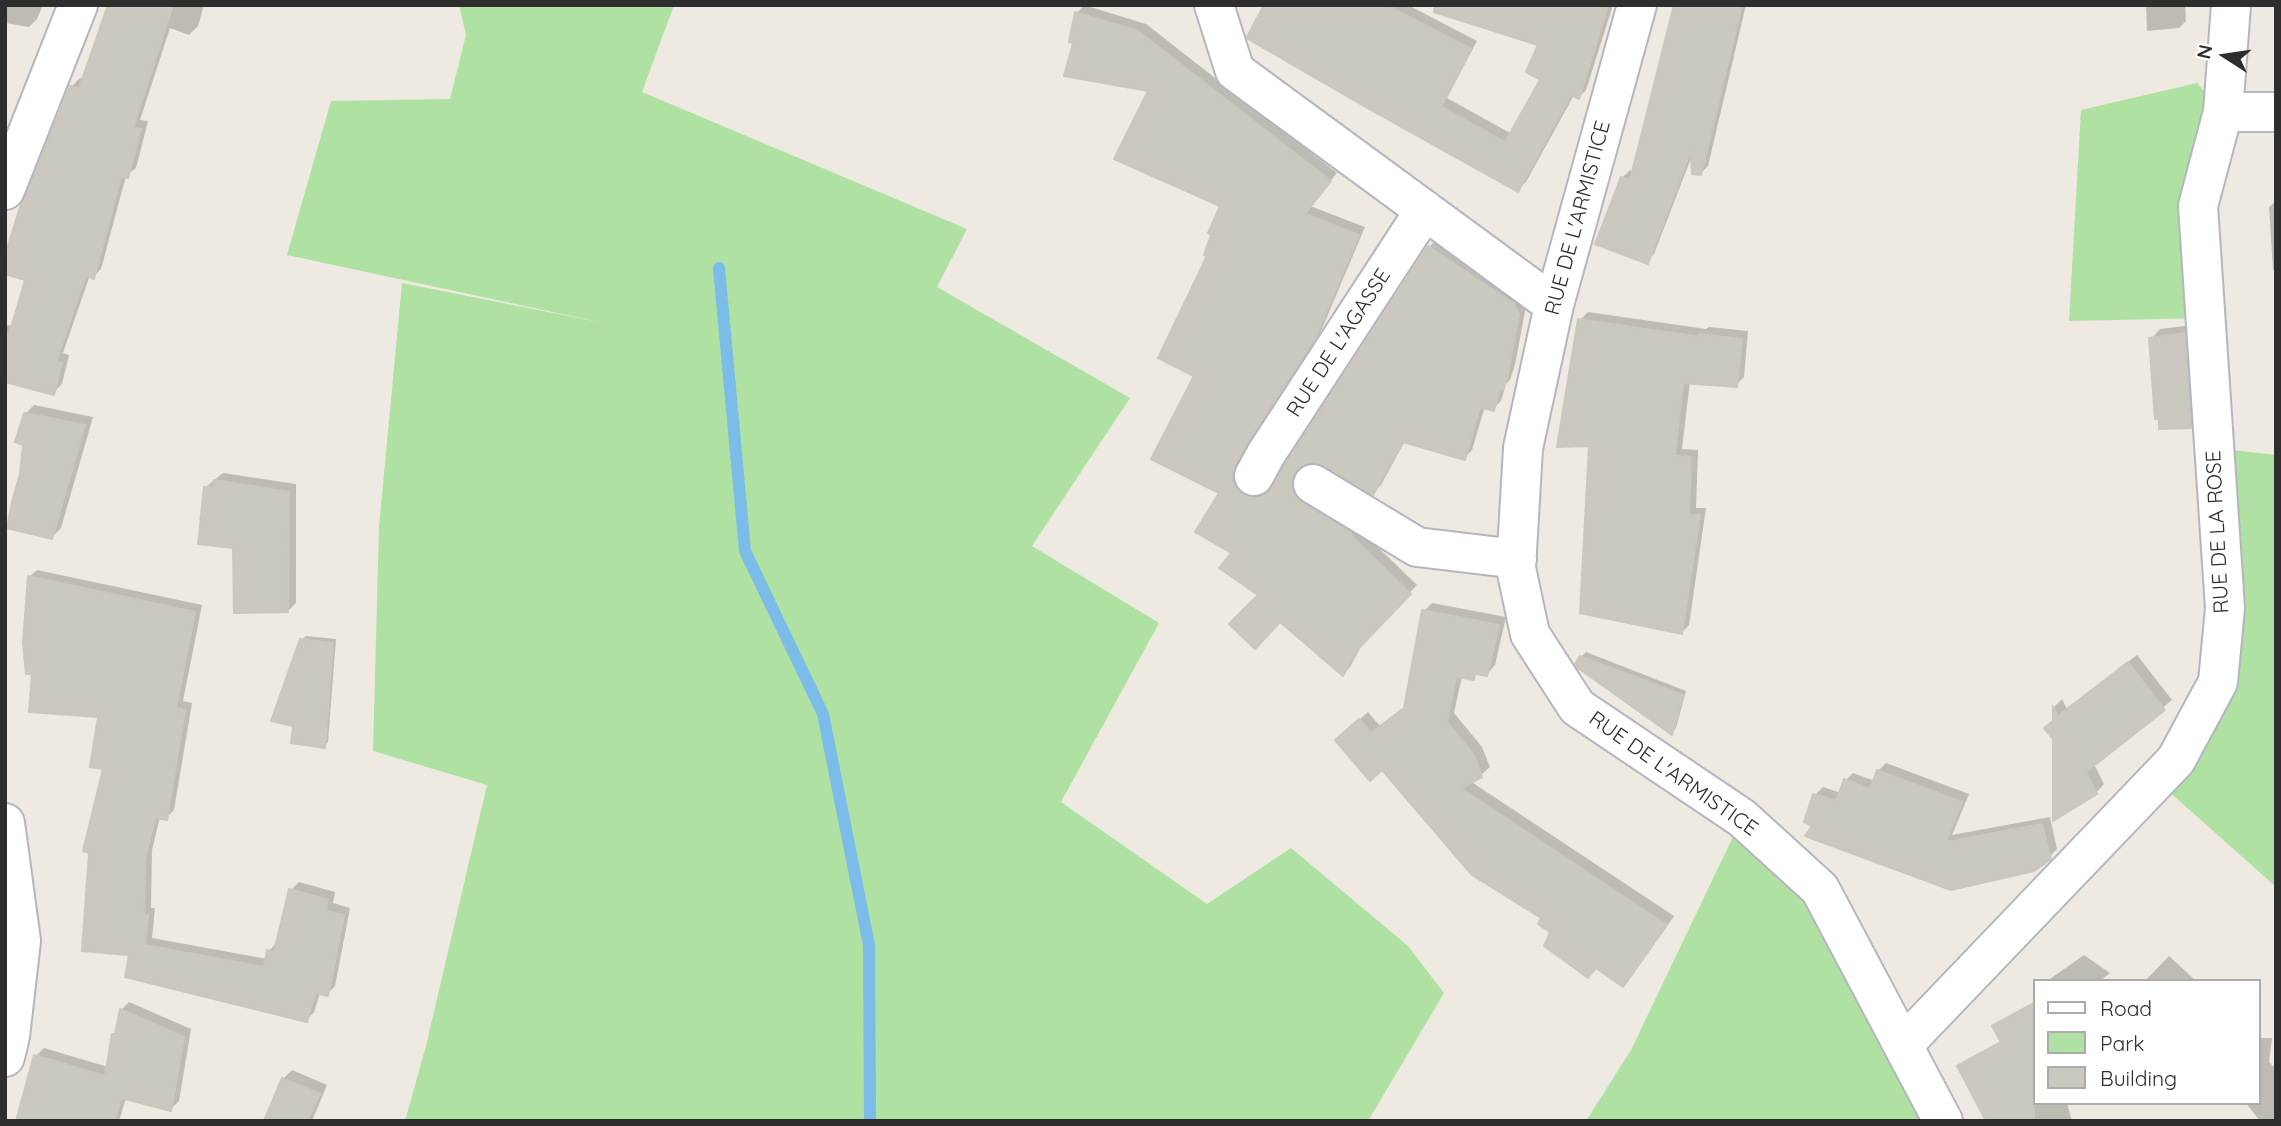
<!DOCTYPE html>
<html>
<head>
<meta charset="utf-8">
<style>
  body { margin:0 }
  #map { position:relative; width:2281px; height:1126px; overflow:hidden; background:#eeeae1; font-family:Quicksand,sans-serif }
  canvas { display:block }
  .frame { position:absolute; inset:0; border:7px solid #2e2e2e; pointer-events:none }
  .legend { position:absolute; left:2033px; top:979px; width:228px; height:126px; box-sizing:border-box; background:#fff; border:2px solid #ababab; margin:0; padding:9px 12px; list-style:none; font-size:21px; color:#2e2e2e }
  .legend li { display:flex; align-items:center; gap:14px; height:35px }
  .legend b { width:35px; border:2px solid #ababab }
  .north { position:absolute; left:2190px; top:21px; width:70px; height:70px; -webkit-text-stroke:5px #fff; paint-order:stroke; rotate:282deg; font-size:19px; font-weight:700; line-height:28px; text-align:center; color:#2e2e2e }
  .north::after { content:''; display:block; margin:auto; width:24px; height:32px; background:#2e2e2e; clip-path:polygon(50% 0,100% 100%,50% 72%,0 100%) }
</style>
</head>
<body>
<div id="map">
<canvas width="2281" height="1126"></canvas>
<div class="frame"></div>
<ul class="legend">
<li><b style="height:9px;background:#fff"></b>Road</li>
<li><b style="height:19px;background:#aee1a2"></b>Park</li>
<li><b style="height:19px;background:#cac8bf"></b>Building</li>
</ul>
<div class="north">N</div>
</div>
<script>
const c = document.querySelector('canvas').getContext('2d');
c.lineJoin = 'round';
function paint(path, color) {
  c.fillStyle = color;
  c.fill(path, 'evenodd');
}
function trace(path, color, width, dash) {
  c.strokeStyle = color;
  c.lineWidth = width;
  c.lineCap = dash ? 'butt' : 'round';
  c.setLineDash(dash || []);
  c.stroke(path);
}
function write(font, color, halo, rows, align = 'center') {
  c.font = font + ' Quicksand,sans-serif';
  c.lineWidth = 7;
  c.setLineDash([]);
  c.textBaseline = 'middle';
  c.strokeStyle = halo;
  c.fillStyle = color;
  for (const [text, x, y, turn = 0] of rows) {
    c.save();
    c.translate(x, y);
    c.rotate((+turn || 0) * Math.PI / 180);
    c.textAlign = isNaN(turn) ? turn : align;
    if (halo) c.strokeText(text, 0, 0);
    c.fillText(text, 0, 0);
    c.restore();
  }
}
const green = new Path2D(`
  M459,5H674L642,92L967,229L937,287L1130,398L1032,546L1159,623L1061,802L1207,904L1291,848L1408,946L1444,993L1368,1121H405L426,1046L487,785L373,751L379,527L402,283L604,323L287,255L331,101L450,99L466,35Z
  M2197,83L2223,112L2205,318L2069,321L2081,110Z
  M2214,448L2276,455V887L2156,780L2221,640Z
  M1742,818L1820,889L1943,1121H1586L1631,1050Z`);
const shadow = new Path2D(`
  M5,5H43L37,19L29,27L5,23Z
  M109,5H204L198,26L189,35L170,28L140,120L148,121L136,168L126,176L101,269L93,277L90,275L63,353L69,355L62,384L53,393L5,381V325L14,326L27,279L71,87L80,78L84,79Z
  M1084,5L1146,24L1337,173L1310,206L1365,227L1321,331L1255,433L1242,456L1239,467L1264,491L1275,488L1429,247L1437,239L1526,306L1515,365L1510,380L1506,384L1501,401L1493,409L1485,406L1472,450L1464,458L1405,441L1381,485L1373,493L1325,464L1314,460L1301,464L1298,476L1358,528L1417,585L1364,641L1350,667L1343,674L1261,595L1233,553L1197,375L1209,255L1222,205L1151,90L1075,42L1077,13Z
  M1266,5H1408L1477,41L1447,98L1512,134L1543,79L1540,44L1486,5H1613L1586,90L1579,97L1574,95L1526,182L1518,189Z
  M1704,5H1746L1708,166L1701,173L1693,153L1654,254L1647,262L1622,178L1630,170L1634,172Z
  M2146,5H2185L2186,21L2179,28L2147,31Z
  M2276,201V270H2273L2269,207Z
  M1588,312L1706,329L1709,327L1748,331L1744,377L1736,385L1690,381L1682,449L1698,450L1696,508H1706L1689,625L1682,632L1591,444L1580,320Z
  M2193,325L2200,417L2190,426L2151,339L2160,329Z
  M34,405L93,417L61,528L52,537L22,475L25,414Z
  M223,473L296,484V603L288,611L206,487Z
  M37,570L202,605L183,701L192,703L174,810L166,818L160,817L152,850L151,908H155L152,938L267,959L269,951L276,943L291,890L299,882L335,892L333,903L350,908L335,986L327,994L320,993L314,1012L307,1020L131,953L100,715L34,673L29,577Z
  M1432,603L1506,617L1495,665L1487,674L1479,672L1473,678L1462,676L1454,713L1482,747L1490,767L1481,775L1470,781L1674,916L1631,977L1623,985L1543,918L1346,732L1368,712L1380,726L1406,706L1424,611Z
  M306,636L336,639L328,742L324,746L301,640Z
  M1586,652L1686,691L1676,728L1672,732L1581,657Z
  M2137,655L2172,700L2094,764L2104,784L2096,793L2055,719V706L2062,699L2067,709Z
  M1886,763L1969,794L1952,835L2050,817L2057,849L2049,857L1814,825L1815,795L1823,787L1841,793L1846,780L1853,773L1875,781L1878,771Z
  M2084,955L2110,973L2100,981H2047Z
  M2169,956L2196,981H2145Z
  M129,1002L191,1029L179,1101L171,1109L126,1098L119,1121H22L36,1056L44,1048L108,1067L113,1035L118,1030L121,1010Z
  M2258,1038H2272L2269,1062L2276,1069V1119L2274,1121H2260L2246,1103H2258Z
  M2034,1052V1103H2067L2072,1121H1988L1968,1061Z
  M292,1070L327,1085L312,1121H266L283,1079Z`);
const stream = new Path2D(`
  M719,268L745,551L823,714L869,945L870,1121`);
const building = new Path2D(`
  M108,5H173L133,128L141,129L128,178L121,177L94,279L86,275L56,362L62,363L54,395L5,382V334L9,335L25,280L5,274V255L21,204L25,198L70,86L79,88Z
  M1264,5H1386L1471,49L1441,107L1505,142L1540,80L1526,72L1538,45L1434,12L1435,5H1608L1579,99L1571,95L1553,128H1551L1550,133L1518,192L1362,105L1248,39L1247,37Z
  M1674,5H1742L1701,175L1692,174L1691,150L1648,264L1595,244L1621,177L1630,180Z
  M1075,12L1138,31L1331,181L1305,214L1359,235L1314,340L1248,442L1235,466L1232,477L1235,487L1243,495L1255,498L1266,494L1273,486L1285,465L1428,246L1514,304L1519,314L1508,374L1503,390L1500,389L1494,411L1480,407L1465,460L1403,442L1373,495L1324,465L1314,462L1303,465L1294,473L1291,484L1294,495L1301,502L1352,533L1351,536L1411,594L1357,650L1343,676L1280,622L1255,649L1229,624L1258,595L1219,568L1231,553L1195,532L1219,493L1151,459L1194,376L1158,358L1207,256L1204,255L1211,235L1208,233L1220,206L1114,159L1148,91L1064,76L1073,43L1069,42Z
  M1578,319L1700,337L1699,334L1742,339L1737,387L1683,383L1675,456L1691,457L1689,515H1700L1682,634L1580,613L1589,446L1557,447Z
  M2185,333L2191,428L2159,429V419H2155L2149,338Z
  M24,413L85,425L52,539L7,528L12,502L20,474L23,445L15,442Z
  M214,480L289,492L288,612L234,613L233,548L198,544L204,487H213Z
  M28,576L195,612L176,708L185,710L167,820L155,818L145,859L144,915H148L145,945L264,967L267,950L274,952L289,889L328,900L326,911L344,915L328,996L315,993L307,1022L125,977L129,955L82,951L89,853L83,851L103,769L90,767L98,717L29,712L32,674H26L23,643Z
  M1422,610L1499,625L1487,676L1475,674L1474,680L1456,677L1447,722L1474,755L1482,777L1461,788L1667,925L1623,987L1596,968L1588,978L1544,946L1550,932L1538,924L1541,918L1472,875L1382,770L1370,781L1335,740L1359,719L1371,733L1404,708Z
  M300,639L333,643L325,748L291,743L293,726L271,721Z
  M1580,656L1683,695L1672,735L1578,668L1575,664Z
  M2128,662L2165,710L2086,772L2097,794L2053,821V739L2044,728L2053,721V706L2058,716Z
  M1877,770L1962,802L1946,842L2042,824L2051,859L2034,871L1951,890L1805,836L1812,826L1804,822L1813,794L1836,801L1844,779L1870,789Z
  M2034,1003V1121H1986L1957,1066L2001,1042L1992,1026Z
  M120,1009L184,1037L171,1111L121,1098L115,1121H16L34,1055L105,1076L112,1034H115Z
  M282,1078L320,1094L307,1121H264Z`);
const minor = new Path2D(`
  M1214,5L1235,71L1554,305
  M1637,5L1554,305L1523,448L1516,568L1530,634L1577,707L1742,818L1820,889L1943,1121
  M2223,112H2276
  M5,190L78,5
  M1254,476L1266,454L1425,210
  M1313,484L1417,547L1517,559
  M1903,1045L2176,760L2218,682L2225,608L2198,206L2223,112L2231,5`);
const tertiary = new Path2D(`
  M5,823L21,941L10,1036L5,1057`);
const streetNames = [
  ["RUE DE L'ARMISTICE",1578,218,-75],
  ["RUE DE L'AGASSE",1339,343,-57],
  ["RUE DE LA ROSE",2218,532,-93],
  ["RUE DE L'ARMISTICE",1673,774,35]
];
paint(green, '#aee1a2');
paint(shadow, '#0003');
trace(stream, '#7bbce9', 12);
paint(building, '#cac8bf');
trace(building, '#cac7bb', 2);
trace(minor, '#b5b5c0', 42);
trace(tertiary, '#b5b5c0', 42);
trace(minor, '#fff', 38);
trace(tertiary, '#fff', 38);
write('21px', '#2e2e2e', '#fff', streetNames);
</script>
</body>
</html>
